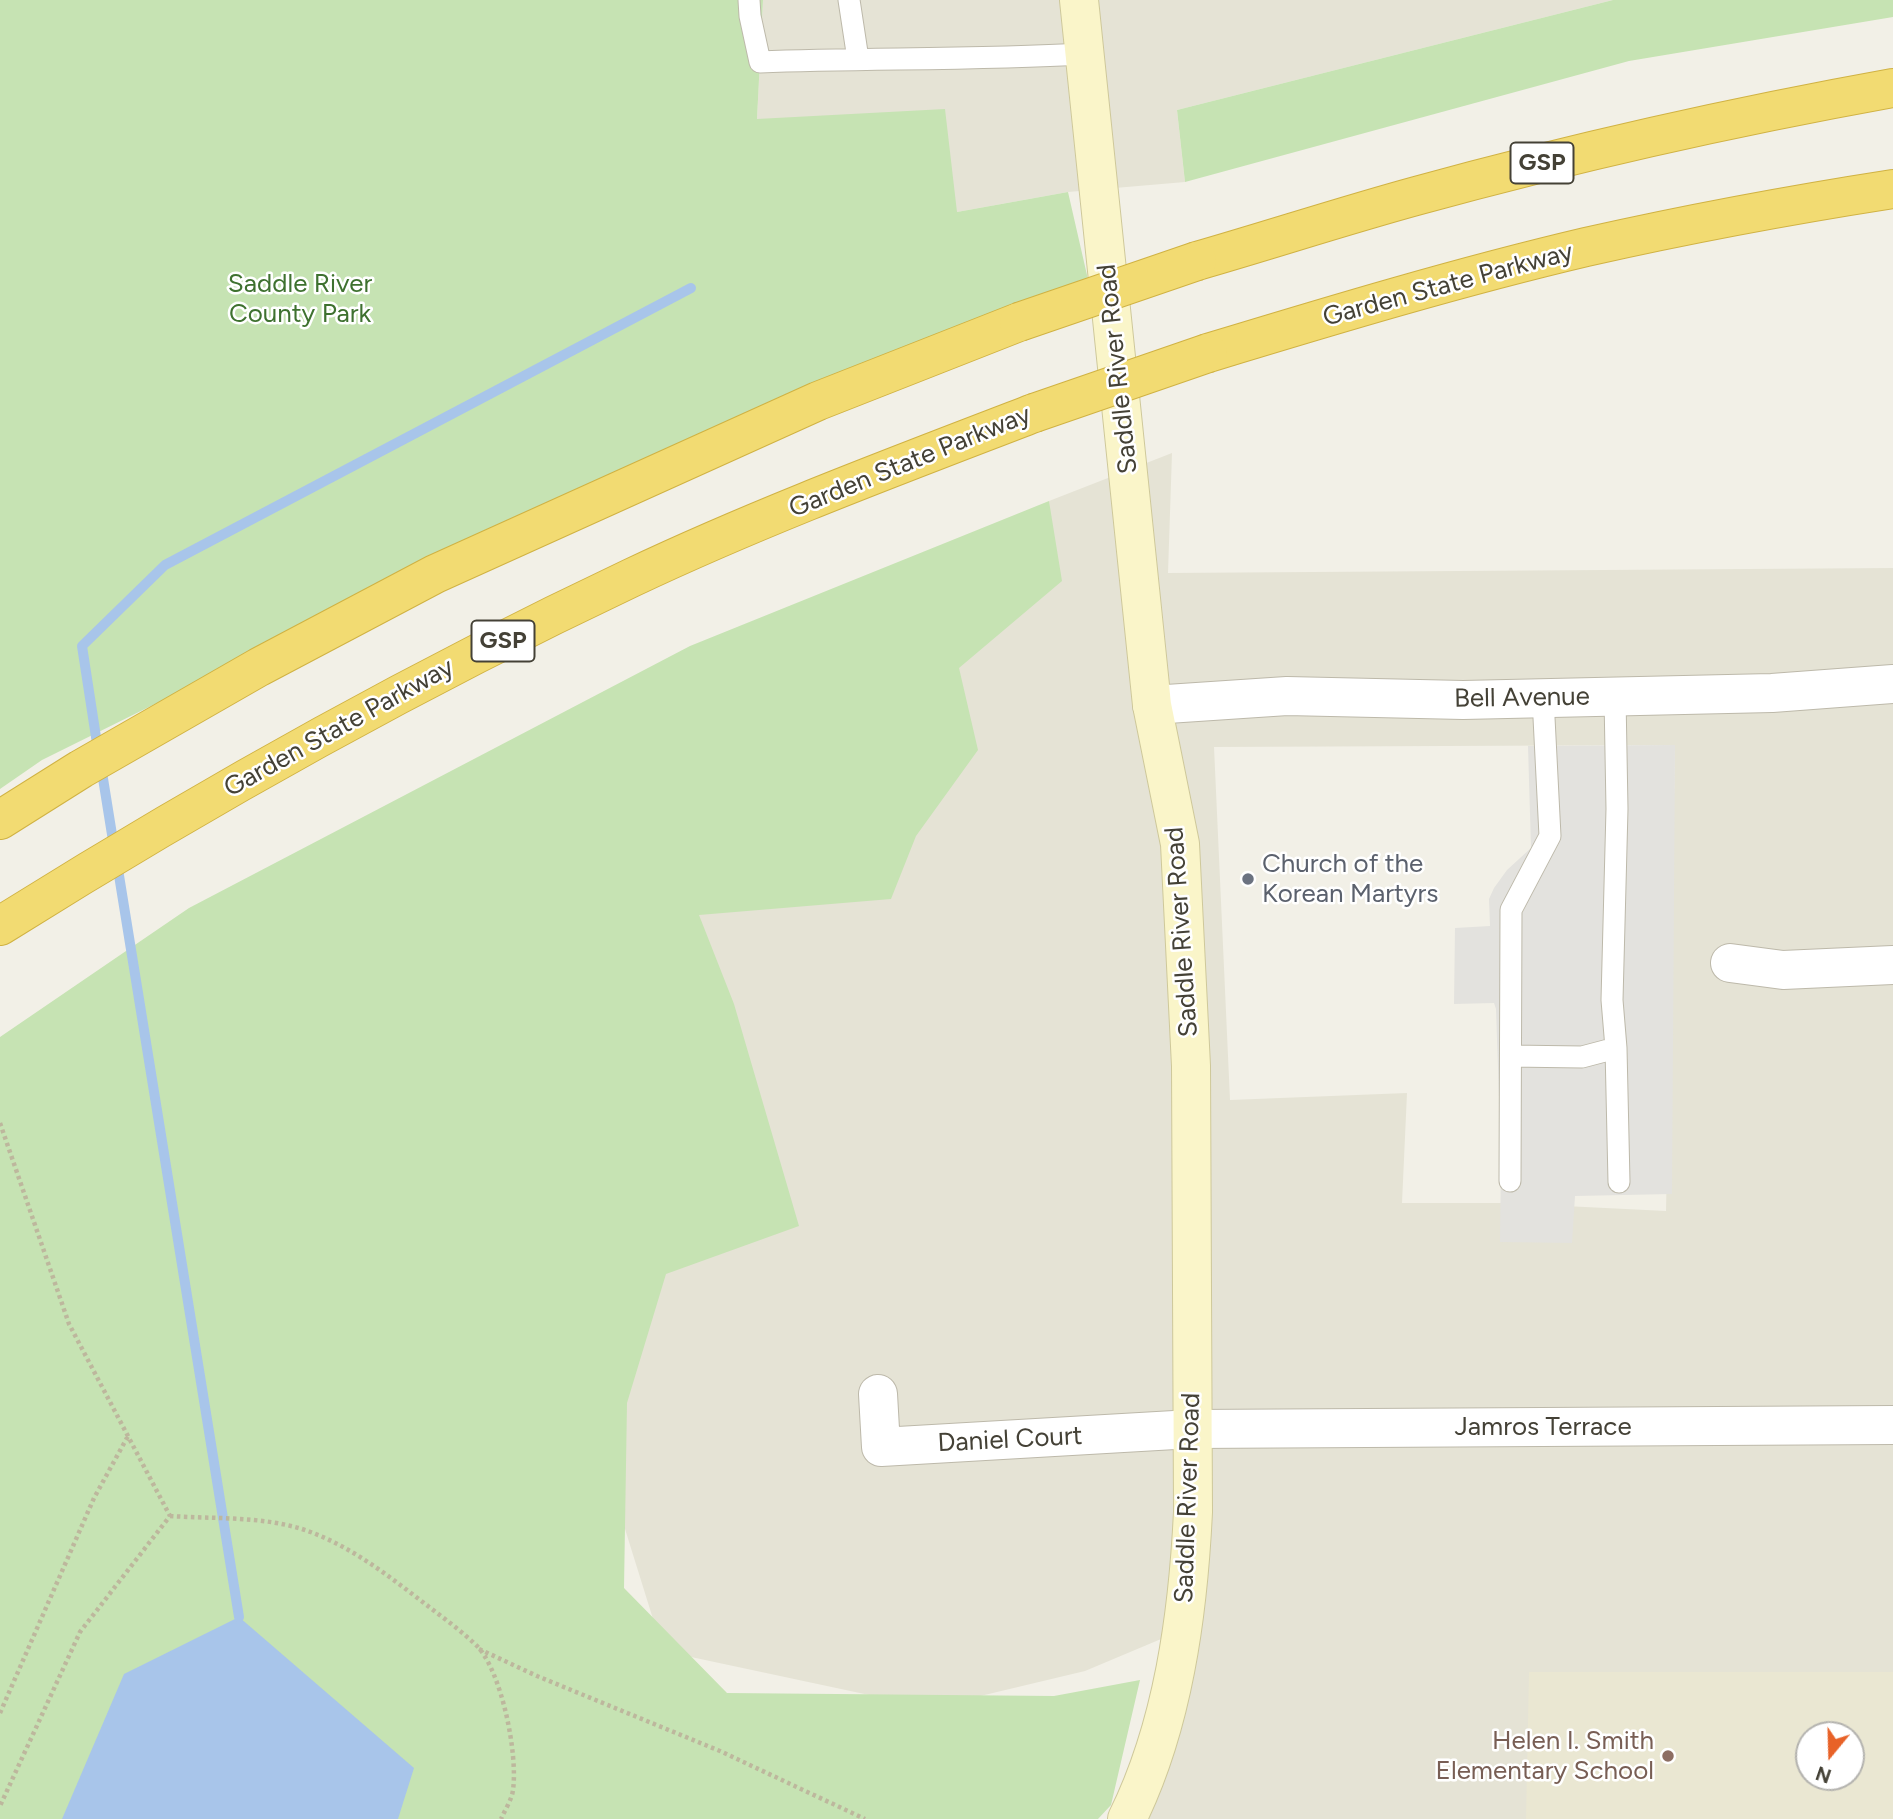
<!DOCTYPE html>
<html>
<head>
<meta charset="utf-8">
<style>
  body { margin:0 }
  #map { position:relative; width:1893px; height:1819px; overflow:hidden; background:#f2f0e7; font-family:Figtree,sans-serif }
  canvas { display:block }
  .north { position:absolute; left:1795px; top:1721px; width:70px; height:70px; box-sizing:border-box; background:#fff; border:2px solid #b4b3af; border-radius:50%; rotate:199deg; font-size:19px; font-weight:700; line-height:28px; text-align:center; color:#444136 }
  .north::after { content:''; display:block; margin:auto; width:24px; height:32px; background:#e86228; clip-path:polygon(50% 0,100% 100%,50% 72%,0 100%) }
</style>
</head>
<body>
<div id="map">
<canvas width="1893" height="1819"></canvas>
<div class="north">N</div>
</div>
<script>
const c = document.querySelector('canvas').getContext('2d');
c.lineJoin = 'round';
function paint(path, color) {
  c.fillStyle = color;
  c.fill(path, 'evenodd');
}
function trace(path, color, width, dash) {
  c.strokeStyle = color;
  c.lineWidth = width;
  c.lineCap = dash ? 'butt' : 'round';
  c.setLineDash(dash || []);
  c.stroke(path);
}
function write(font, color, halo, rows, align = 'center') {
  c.font = font + ' Figtree,sans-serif';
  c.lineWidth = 5;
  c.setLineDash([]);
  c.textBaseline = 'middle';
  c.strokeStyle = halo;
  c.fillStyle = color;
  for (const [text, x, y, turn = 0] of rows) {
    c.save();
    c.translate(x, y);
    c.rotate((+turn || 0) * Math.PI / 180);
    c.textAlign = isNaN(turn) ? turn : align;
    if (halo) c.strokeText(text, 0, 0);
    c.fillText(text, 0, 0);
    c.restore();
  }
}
const residential = new Path2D(`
  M763,0H1613L1177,110L1185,182L1068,192L957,212L757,119Z
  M1172,453L1168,573L1893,568V1819H1133L1192,1626L1085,1671L930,1708L663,1651L597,1439L657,840L1053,549L1049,501ZM1675,745L1666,1211L1504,1203H1402L1407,1093L1230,1100L1214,747ZM1809,1735H1851V1777H1809Z`);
const education = new Path2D(`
  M1529,1672H1893V1819H1526ZM1809,1735H1851V1777H1809Z`);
const green = new Path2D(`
  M0,0H763L757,119L945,109L957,212L1068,192L1092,297L490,538L42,760L0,789Z
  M1613,0H1893V17L1629,61L1185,182L1177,110Z
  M1049,501L1062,581L959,668L978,750L916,836L891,899L699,915L734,1004L799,1226L666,1274L627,1403L624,1588L727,1693L1054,1696L1140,1680L1111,1805L1098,1819H0V1037L189,908L690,646Z`);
const parking = new Path2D(`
  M1675,745L1672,1194L1575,1196L1572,1243L1500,1242L1501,1157L1496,1009L1494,1003L1454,1004L1455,928L1490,926L1489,899L1494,888L1507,870L1531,848L1528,746Z`);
const water = new Path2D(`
  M239,1617L414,1768L398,1819H62L124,1674Z`);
const stream = new Path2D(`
  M98,750L82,646L165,565L691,288
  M101,766L114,847
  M117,863L239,1617`);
const path = new Path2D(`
  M0,1123L69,1324L170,1516L80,1632L0,1806
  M170,1516C213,1519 260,1516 302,1529C348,1544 386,1574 424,1603C442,1617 462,1631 478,1647C502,1674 518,1754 513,1790C512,1799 505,1810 501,1819
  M479,1649L537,1676L720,1751L865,1819
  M0,1713L94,1498L128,1436`);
const lane = new Path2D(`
  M749,0L750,16L760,62C868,58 976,60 1084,54
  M849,0L858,59
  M1615,697L1617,809L1612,1000L1616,1048L1619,1182
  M1511,1056L1582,1057L1616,1048
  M1510,1181L1511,910L1550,836L1543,698`);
const street = new Path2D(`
  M1152,705L1287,696L1463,700L1772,693L1893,684
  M1730,963L1783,970L1893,965
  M878,1394L881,1447L1192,1429L1893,1425`);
const secondary = new Path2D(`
  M1079,0L1152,705L1180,844L1191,1066L1193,1512C1188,1615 1173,1726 1127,1819`);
const highway = new Path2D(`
  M1197,261C1270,240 1343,216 1416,196C1573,153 1732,117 1893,88
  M1208,353C1333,315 1459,277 1586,247C1688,224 1790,205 1893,189
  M0,820L81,769L259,667L435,574L818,401L1019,322
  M0,926C204,798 413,681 631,578C762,516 899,465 1034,413`);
const highwayBridge = new Path2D(`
  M1019,322L1197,261
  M1034,413L1208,353`);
const markers = [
  [1248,879,7,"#6b7280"],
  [1668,1756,7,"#8d6e63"]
];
const shields = [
  [1542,163,63],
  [503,641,63]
];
const shieldNames = [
  ["GSP",1542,163],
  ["GSP",503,641]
];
const parkNames = [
  ["Saddle River",300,284],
  ["County Park",300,314]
];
const streetNames = [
  ["Garden State Parkway",1448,285,-15],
  ["Saddle River Road",1118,369,-96],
  ["Garden State Parkway",910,462,-22],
  ["Bell Avenue",1522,698,-1],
  ["Garden State Parkway",339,728,-29],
  ["Saddle River Road",1182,932,-94],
  ["Jamros Terrace",1543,1427],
  ["Daniel Court",1010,1440,-3],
  ["Saddle River Road",1188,1498,-88]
];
const worshipNames = [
  ["Church of the",1262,864],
  ["Korean Martyrs",1262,894]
];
const educationNames = [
  ["Helen I. Smith",1654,1741],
  ["Elementary School",1654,1771]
];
paint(residential, '#e5e3d5');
paint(education, '#eae7d2');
paint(green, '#c6e3b3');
paint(parking, '#e3e2de');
paint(water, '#a8c5ea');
trace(stream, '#a8c5ea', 10);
trace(lane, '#bdb9aa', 23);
trace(street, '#bdb9aa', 40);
trace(secondary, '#cec89a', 40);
trace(highway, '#d0b243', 40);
trace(path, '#bdb79d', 4.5, [3.5, 3.5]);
trace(lane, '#fff', 21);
trace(street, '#fff', 38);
trace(secondary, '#faf5c9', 38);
trace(highway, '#f2db72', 38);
trace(highwayBridge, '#d0b243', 40, []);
trace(highwayBridge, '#f2db72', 38);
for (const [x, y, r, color] of markers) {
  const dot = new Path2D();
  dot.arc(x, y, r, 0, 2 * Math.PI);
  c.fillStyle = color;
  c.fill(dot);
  trace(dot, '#fff', 2.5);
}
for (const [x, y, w] of shields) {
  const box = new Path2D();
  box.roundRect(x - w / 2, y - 20.5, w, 41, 5);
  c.fillStyle = '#fff';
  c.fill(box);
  trace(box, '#444136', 2);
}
write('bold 24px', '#444136', null, shieldNames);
write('26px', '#3e712f', '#fff', parkNames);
write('26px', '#444136', '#fff', streetNames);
write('26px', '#5b616d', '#fff', worshipNames, 'left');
write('26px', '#785e54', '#fff', educationNames, 'right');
</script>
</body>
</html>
